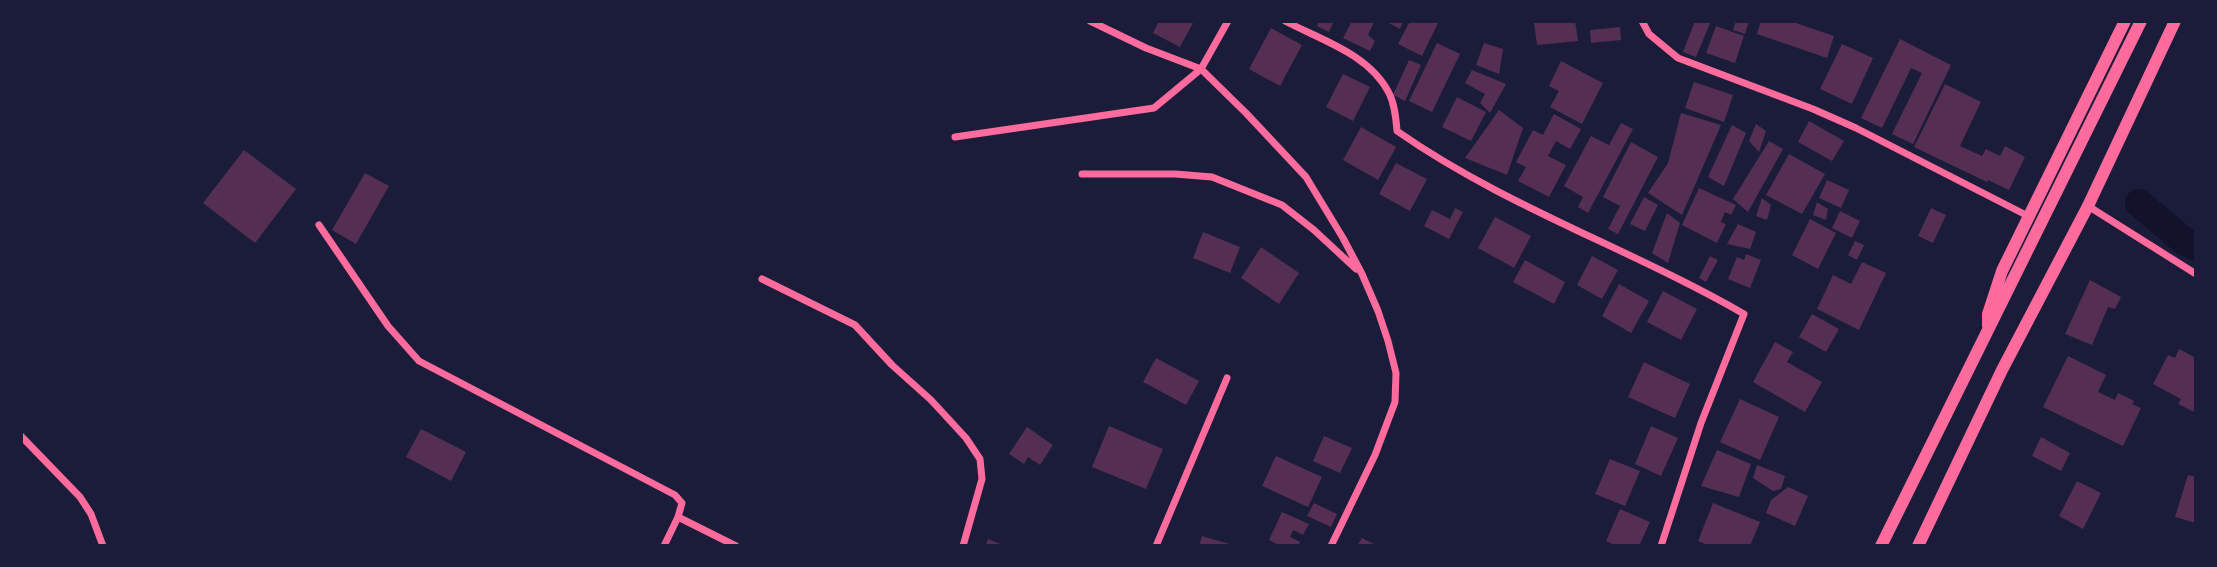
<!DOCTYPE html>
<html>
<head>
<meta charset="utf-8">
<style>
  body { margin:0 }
  #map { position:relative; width:2217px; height:567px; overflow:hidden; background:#1b1b3a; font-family:"Sofia Sans Condensed",sans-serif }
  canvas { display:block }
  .frame { position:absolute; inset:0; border:23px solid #1b1b3a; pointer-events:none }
</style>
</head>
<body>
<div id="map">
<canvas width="2217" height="567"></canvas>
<div class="frame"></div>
</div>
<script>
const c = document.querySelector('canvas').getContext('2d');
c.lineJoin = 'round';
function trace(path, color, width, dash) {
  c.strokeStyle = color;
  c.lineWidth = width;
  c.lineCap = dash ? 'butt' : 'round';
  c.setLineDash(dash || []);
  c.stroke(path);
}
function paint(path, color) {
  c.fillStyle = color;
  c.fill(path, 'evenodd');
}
const river = new Path2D(`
  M2139,203L2185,242L2196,247`);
const building = new Path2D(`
  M1159,21H1194L1180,47L1153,33Z
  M1319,21H1334L1329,32L1317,26Z
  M1352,21L1374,22L1368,35L1375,41L1370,51L1343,38Z
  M1385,21H1403L1400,29Z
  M1410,21H1439L1422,56L1398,44Z
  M1541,21H1575L1578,41L1537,45L1534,22Z
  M1695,21H1711L1696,57L1683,52Z
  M1736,21H1749L1745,34L1733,30Z
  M1761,21H1790L1834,36L1827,58L1757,34Z
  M1716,26L1744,36L1735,63L1706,53Z
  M1620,27L1621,40L1591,43L1590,30Z
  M1271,28L1302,45L1280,86L1249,69Z
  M1900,39L1951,65L1913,144L1892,134L1922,73L1911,68L1882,128L1861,118Z
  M1437,43L1460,54L1432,112L1409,101Z
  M1484,43L1503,49L1499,74L1476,65Z
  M1842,44L1873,58L1852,104L1820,89Z
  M1409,60L1421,65L1405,101L1393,95Z
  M1561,61L1603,83L1582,124L1550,107L1559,91L1549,86Z
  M1472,70L1506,84L1490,113L1480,103L1485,94L1465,83Z
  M1343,74L1370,87L1353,121L1326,107Z
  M1694,82L1733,95L1724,122L1685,108Z
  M1945,84L1981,102L1960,146L1982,156L1986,149L2000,156L2005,146L2025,157L2009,190L1988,180L1987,182L1914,147Z
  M1457,97L1486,112L1471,141L1442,127Z
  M1499,110L1523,128L1507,175L1465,158Z
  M1681,113L1721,125L1682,215L1648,193L1668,163Z
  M1554,114L1581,129L1570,149L1556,141L1548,156L1566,165L1549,197L1518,181L1526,167L1516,162L1533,130L1543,135Z
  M1809,121L1844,141L1832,161L1798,142Z
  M1621,123L1633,129L1588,213L1578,207L1583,197L1564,186L1591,136L1609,145Z
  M1756,124L1766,131L1759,152L1749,141Z
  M1732,125L1746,133L1724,186L1708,177Z
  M1361,127L1396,147L1378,180L1343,160Z
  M1769,141L1783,149L1748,212L1733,199Z
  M1631,142L1658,157L1618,234L1608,229L1620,206L1603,197Z
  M244,150L296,189L255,243L203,203Z
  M1789,154L1825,174L1802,214L1766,195Z
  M1396,163L1427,179L1410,211L1379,194Z
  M365,173L389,186L356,244L332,230Z
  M1827,180L1849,190L1841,208L1819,198Z
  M1699,188L1736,205L1731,215L1725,212L1721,222L1726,224L1717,243L1682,225Z
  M1644,197L1658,205L1645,231L1630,224Z
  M1762,198L1771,205L1767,220L1756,216Z
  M1817,202L1828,209L1826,220L1813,215Z
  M1455,208L1463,212L1449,239L1424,226L1432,210L1450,219Z
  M1931,208L1946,215L1933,243L1918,236Z
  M1840,211L1860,221L1852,238L1832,228Z
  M1667,213L1680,223L1668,263L1652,253Z
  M1495,217L1531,236L1514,268L1478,248Z
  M1810,219L1836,233L1818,269L1792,255Z
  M1738,224L1756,232L1750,249L1727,244Z
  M1203,232L1240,247L1230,273L1193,258Z
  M1855,241L1864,245L1857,260L1848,255Z
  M1261,247L1299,273L1279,304L1241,278Z
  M1746,254L1761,260L1750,288L1728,279L1737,257L1744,260Z
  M1592,256L1618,270L1602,299L1577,285Z
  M1710,256L1718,260L1706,282L1699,278Z
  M1525,260L1565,282L1554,304L1513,282Z
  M1862,262L1886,273L1859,330L1817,309L1833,275L1851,284Z
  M2090,280L2121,297L2115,309L2108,307L2092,345L2065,334Z
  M1619,284L1649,301L1631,333L1602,316Z
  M1663,291L1697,309L1681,340L1647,322Z
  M1812,314L1839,329L1826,352L1799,337Z
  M1775,342L1793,352L1787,362L1822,382L1805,412L1753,382Z
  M2179,349L2196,358V413L2178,404L2181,399L2153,384L2168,355L2175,358Z
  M2068,356L2106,375L2098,392L2115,400L2118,393L2134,401L2132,404L2141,408L2123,446L2043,407Z
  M1156,358L1199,381L1186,405L1143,382Z
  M1644,362L1690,384L1675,418L1628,397Z
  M1740,399L1779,417L1760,460L1720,442Z
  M1109,426L1163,449L1146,489L1092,467Z
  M1651,426L1678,438L1661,476L1635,464Z
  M1027,427L1053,445L1040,465L1028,457L1024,464L1009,454Z
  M421,429L466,452L451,481L406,457Z
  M1324,436L1352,448L1340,473L1313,461Z
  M2041,437L2070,453L2061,471L2032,456Z
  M1717,450L1751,464L1739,497L1701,486Z
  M1276,456L1322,477L1308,507L1262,486Z
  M1610,459L1640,471L1625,506L1595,494Z
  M1757,465L1785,476L1781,489L1773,491L1753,478Z
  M2188,475L2196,477V523L2175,517Z
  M2077,481L2101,493L2083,529L2059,516Z
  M1788,487L1808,496L1795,526L1766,513L1771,500Z
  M1314,503L1337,514L1331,527L1307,516Z
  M1713,503L1760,522L1750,546H1710L1698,541Z
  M1620,509L1650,522L1639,546H1617L1606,541Z
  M1282,512L1309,524L1303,535L1293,530L1290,537L1300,542L1298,546H1281L1269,540Z
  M1202,536L1233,545L1232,546H1199Z
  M1362,538L1378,546H1357Z
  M988,539L1005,546H985Z`);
const minor = new Path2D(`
  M1090,21L1146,48L1201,69L1246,113L1306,177L1343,238L1362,274L1378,311L1388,341L1396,373L1395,402L1375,455L1331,546
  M1285,21C1321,40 1369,54 1389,93C1395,105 1396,119 1397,131C1504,206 1631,249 1744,314L1701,423L1661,546
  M1642,21L1649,34L1678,58L1813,109L1856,128L2028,216
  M955,137L1154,108L1201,69L1228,21
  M1082,174H1175L1212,177L1282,205L1314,230L1356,269
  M2088,206L2196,274
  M319,225L388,326L419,361L675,495L682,503L678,517L664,546
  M762,279L855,325L892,365L931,400L966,438L980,459L982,479L963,546
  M21,436L80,497L91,514L103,546
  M678,517L736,546
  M1156,546L1227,378`);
const trunk = new Path2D(`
  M1988,326V314L2002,271L2125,21
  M1881,546L2141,21
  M1918,546L2002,370L2088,206L2175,21`);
trace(river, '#12122b', 28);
paint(building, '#542f53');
trace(minor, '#ff6b9d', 7);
trace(trunk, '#ff6b9d', 12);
</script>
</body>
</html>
